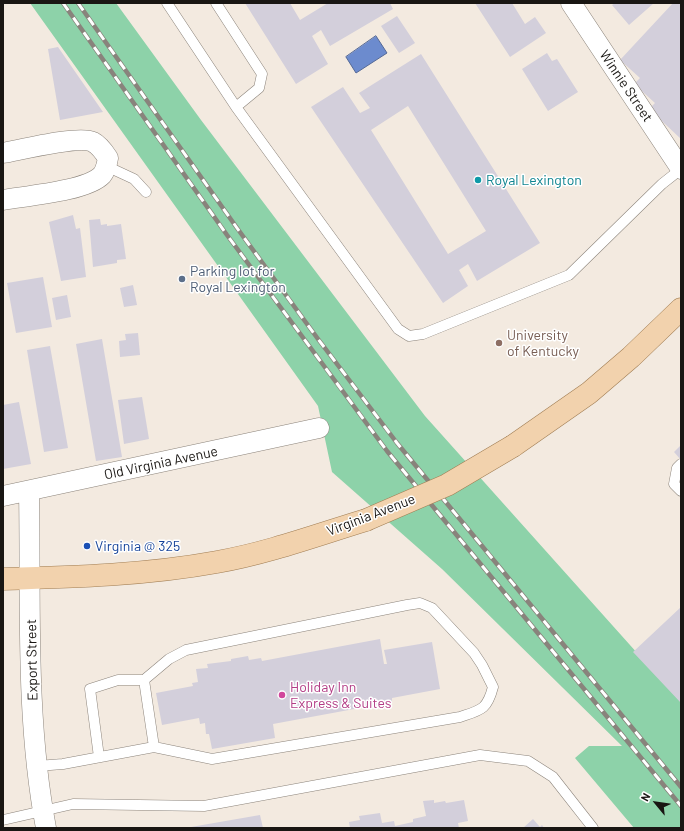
<!DOCTYPE html>
<html>
<head>
<meta charset="utf-8">
<style>
  body { margin:0 }
  #map { position:relative; width:684px; height:831px; overflow:hidden; background:#f3eae0; font-family:Barlow,sans-serif }
  canvas { display:block }
  .frame { position:absolute; inset:0; border:4px solid #191613; pointer-events:none }
  .north { position:absolute; left:636px; top:783px; width:40px; height:40px; -webkit-text-stroke:3px #fff; paint-order:stroke; rotate:299deg; font-size:11px; font-weight:700; line-height:16px; text-align:center; color:#191613 }
  .north::after { content:''; display:block; margin:auto; width:14px; height:18px; background:#191613; clip-path:polygon(50% 0,100% 100%,50% 72%,0 100%) }
</style>
</head>
<body>
<div id="map">
<canvas width="684" height="831"></canvas>
<div class="frame"></div>
<div class="north">N</div>
</div>
<script>
const c = document.querySelector('canvas').getContext('2d');
c.lineJoin = 'round';
function paint(path, color) {
  c.fillStyle = color;
  c.fill(path, 'evenodd');
}
function trace(path, color, width, dash) {
  c.strokeStyle = color;
  c.lineWidth = width;
  c.lineCap = dash ? 'butt' : 'round';
  c.setLineDash(dash || []);
  c.stroke(path);
}
function write(font, color, halo, rows, align = 'center') {
  c.font = font + ' Barlow,sans-serif';
  c.lineWidth = 3;
  c.setLineDash([]);
  c.textBaseline = 'middle';
  c.strokeStyle = halo;
  c.fillStyle = color;
  for (const [text, x, y, turn = 0] of rows) {
    c.save();
    c.translate(x, y);
    c.rotate((+turn || 0) * Math.PI / 180);
    c.textAlign = isNaN(turn) ? turn : align;
    if (halo) c.strokeText(text, 0, 0);
    c.fillText(text, 0, 0);
    c.restore();
  }
}
const green = new Path2D(`
  M30,3H116L201,120L425,416L681,702V828H634L575,758L589,746H622L442,569L332,472L318,406Z`);
const water = new Path2D(`
  M376,36L387,53L356,73L346,57Z`);
const building = new Path2D(`
  M245,3H290L300,20L328,3H390L393,9L330,46L321,30L312,36L328,64L296,84Z
  M475,3H512L525,24L535,17L546,33L510,57Z
  M615,3H654L629,25L612,5Z
  M673,3L681,4V139L649,109L655,103L634,84L640,78L620,60Z
  M397,16L415,43L399,53L381,26Z
  M58,47L103,112L60,120L48,49Z
  M547,53L552,61L557,59L578,92L548,111L522,69Z
  M421,54L540,243L477,281L468,264L459,270L468,286L443,303L311,107L343,87L360,113L370,108L359,93ZM408,106L486,231L448,254L371,130Z
  M73,215L76,229L80,228L86,277L61,281L49,222Z
  M100,219L101,225L107,224V226L121,224L126,259L117,260V263L93,267L89,220Z
  M43,277L52,327L16,333L7,283Z
  M133,285L137,305L124,307L120,288Z
  M67,295L71,317L56,320L52,298Z
  M138,333L140,355L120,357L119,341L126,340L125,334Z
  M102,339L122,457L96,461L76,344Z
  M50,346L68,448L44,452L27,350Z
  M142,397L149,439L124,444L118,400Z
  M19,402L31,464L3,469V405Z
  M681,445V460L674,452Z
  M681,607V703L633,652Z
  M380,639L384,664H387L384,650L432,642L440,689L392,698V702L273,724L275,738L212,749L209,734H206L205,723L200,724L199,718L162,725L156,693L193,686L192,683L198,682L196,669L208,668L207,664L231,661V659L248,656L249,660L261,658L262,661Z
  M434,800V803L445,801L446,803L464,800L468,821L458,823L459,828H350L349,822L360,820L359,816L380,813L382,823L394,821L395,826L413,822V819L426,816L423,801Z
  M260,815L263,828H191V827Z
  M533,819L540,827L542,825L544,828H523Z`);
const service = new Path2D(`
  M167,3L236,107L398,329L409,336L423,334L569,275L662,184L681,169
  M216,3L262,74L259,88L236,107
  M106,166L134,179L146,192
  M681,464L677,468L674,484L681,491
  M144,680L154,747
  M37,766L63,764L154,747L212,759L460,717C481,710 487,710 493,687L482,665L474,653L432,608L420,603L407,605L186,650L169,659L144,680H118L90,689L99,757
  M3,820L73,804L204,806L480,755L528,761L553,777L593,828`);
const minor = new Path2D(`
  M571,3L681,169
  M3,153C20,150 80,135 93,142C99,145 104,152 108,158C107,164 106,170 102,175C87,191 26,196 3,200
  M29,491C31,603 25,717 46,828
  M3,496L319,428`);
const primary = new Path2D(`
  M513,446L589,393L631,357L681,309
  M3,579C75,577 146,575 217,562C268,553 317,535 366,520`);
const rail = new Path2D(`
  M63,3L227,235L387,451L681,806
  M78,3L237,228L318,339L397,443L681,787`);
const primaryBridge = new Path2D(`
  M366,520L447,485L513,446`);
const markers = [
  [478,180,4,"#0f9aa8"],
  [182,279,4,"#5c6f8a"],
  [499,343,4,"#8d6e63"],
  [87,546,4,"#1a4fb4"],
  [282,695,4,"#d1479c"]
];
const streetNames = [
  ["Winnie Street",626,86,56],
  ["Old Virginia Avenue",161,463,-12],
  ["Virginia Avenue",371,515,-21],
  ["Export Street",32,660,-91]
];
const cultureNames = [
  ["Royal Lexington",486,180]
];
const serviceNames = [
  ["Parking lot for",190,271],
  ["Royal Lexington",190,287]
];
const educationNames = [
  ["University",507,335],
  ["of Kentucky",507,351]
];
const transitNames = [
  ["Virginia @ 325",95,546]
];
const hotelNames = [
  ["Holiday Inn",290,687],
  ["Express & Suites",290,703]
];
paint(green, '#8dd2a9');
paint(water, '#6c8bce');
trace(water, '#536896', 1);
paint(building, '#d3cfdb');
trace(service, '#8c847b', 11);
trace(minor, '#8c847b', 21);
trace(primary, '#a07d53', 23);
trace(service, '#fff', 10);
trace(minor, '#fff', 20);
trace(primary, '#f2d2ad', 22);
trace(rail, '#89837c', 4.5);
trace(rail, '#fff', 3, [9]);
trace(primaryBridge, '#a07d53', 23, []);
trace(primaryBridge, '#f2d2ad', 22);
for (const [x, y, r, color] of markers) {
  const dot = new Path2D();
  dot.arc(x, y, r, 0, 2 * Math.PI);
  c.fillStyle = color;
  c.fill(dot);
  trace(dot, '#fff', 1.5);
}
write('14px', '#191613', '#fff', streetNames);
write('14px', '#0d838f', '#fff', cultureNames, 'left');
write('14px', '#4e5e75', '#fff', serviceNames, 'left');
write('14px', '#785e54', '#fff', educationNames, 'left');
write('14px', '#164399', '#fff', transitNames, 'left');
write('14px', '#b23c85', '#fff', hotelNames, 'left');
</script>
</body>
</html>
